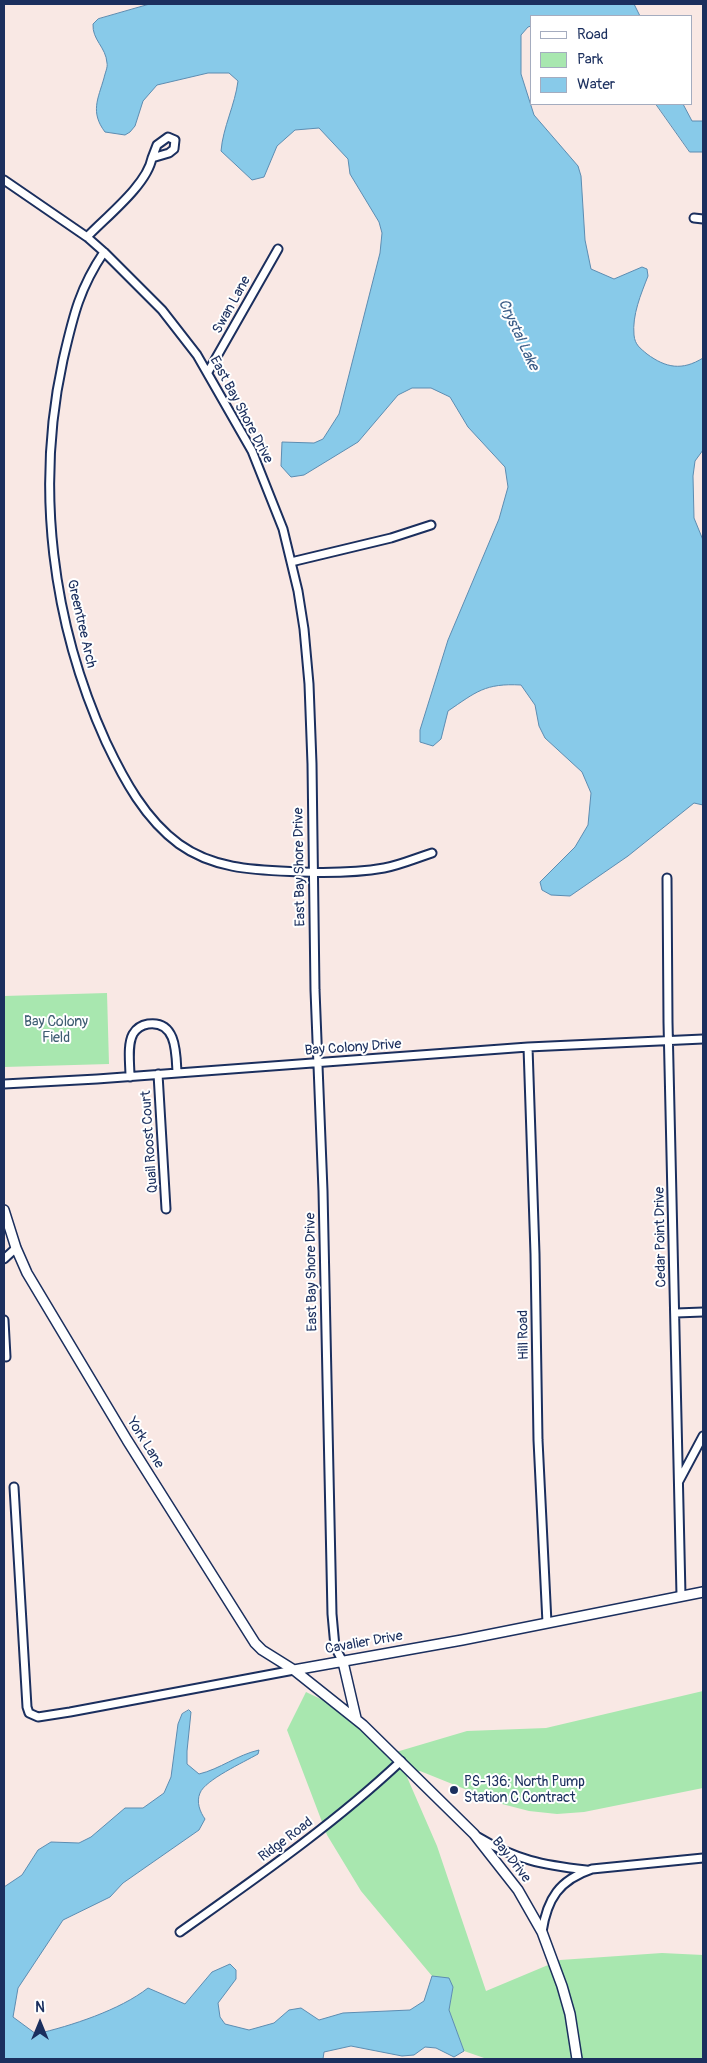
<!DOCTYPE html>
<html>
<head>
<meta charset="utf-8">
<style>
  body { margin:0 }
  #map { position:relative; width:707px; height:2063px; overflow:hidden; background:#f9e8e4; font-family:Pangolin,sans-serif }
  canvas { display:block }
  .frame { position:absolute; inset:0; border:5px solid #1b2f5e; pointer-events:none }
  .legend { position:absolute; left:530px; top:15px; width:162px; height:90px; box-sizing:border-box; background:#fff; border:1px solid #a4acbf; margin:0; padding:6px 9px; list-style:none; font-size:15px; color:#1b2f5e }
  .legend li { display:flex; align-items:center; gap:10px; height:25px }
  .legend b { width:25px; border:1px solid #a4acbf }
  .north { position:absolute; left:15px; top:1998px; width:50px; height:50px; -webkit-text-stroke:4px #fff; paint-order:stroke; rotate:0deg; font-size:14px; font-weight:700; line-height:20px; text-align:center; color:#1b2f5e }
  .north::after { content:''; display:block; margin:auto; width:18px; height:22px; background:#1b2f5e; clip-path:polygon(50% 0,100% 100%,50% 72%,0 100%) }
</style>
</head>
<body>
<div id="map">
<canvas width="707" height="2063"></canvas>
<div class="frame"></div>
<ul class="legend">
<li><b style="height:6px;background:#fff"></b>Road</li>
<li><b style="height:14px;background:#a8e7af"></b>Park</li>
<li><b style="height:14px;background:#88cae9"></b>Water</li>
</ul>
<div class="north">N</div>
</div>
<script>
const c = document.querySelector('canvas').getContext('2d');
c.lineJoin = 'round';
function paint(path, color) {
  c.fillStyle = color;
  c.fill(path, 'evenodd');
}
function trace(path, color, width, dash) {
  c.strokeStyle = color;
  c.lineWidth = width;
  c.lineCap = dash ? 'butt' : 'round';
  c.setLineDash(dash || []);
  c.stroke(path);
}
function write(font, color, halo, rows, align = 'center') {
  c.font = font + ' Pangolin,sans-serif';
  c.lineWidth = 4;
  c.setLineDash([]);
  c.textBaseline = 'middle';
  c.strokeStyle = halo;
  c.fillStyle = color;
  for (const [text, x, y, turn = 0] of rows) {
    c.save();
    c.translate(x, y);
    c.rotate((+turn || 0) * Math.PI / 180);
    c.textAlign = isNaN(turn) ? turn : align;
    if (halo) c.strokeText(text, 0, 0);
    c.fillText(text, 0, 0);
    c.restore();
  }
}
const green = new Path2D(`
  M107,993L109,1064L4,1067V996Z
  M703,1691V1788L584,1812L557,1814L529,1811L502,1804L420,1771L407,1777L437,1846L486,1991L560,1960L662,1953L703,1955V2059H487L464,2051L449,2010L453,1987L442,1978L432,1976L361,1891L327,1835L287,1730L306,1692L331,1704L349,1717L386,1755L467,1731L546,1728Z`);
const water = new Path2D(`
  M150,4H634L640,16H531V26L528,27L521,35V74L534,115L578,166L581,176L585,240L591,269L614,279L642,267L647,269L648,276C641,294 632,315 634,335C635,345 640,348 647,354C666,368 682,371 703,358V450L695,461L693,476L694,518L703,540V805L694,803L628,856L570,896L551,895L542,890L540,882L575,847L588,825L591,793L582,772L545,738L539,726L535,705L521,685C485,683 476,692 448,711L441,739L433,746L420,742V730L448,640L499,519L508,487L505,467L468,427L450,397L431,388H412L398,395L358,442L304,475L291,477L281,466L282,442L314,443L323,439L339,414L380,253L382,233L379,222L350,174L348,159L319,128L295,130L277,146L264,177L252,180L221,151C223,127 235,105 238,81L229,73H208L157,85L143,101L135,126L130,132L125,135L105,132C90,112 98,99 104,78C105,73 108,67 107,63C106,47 92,40 93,24L98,19Z
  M656,104H683L692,121H703V152H690Z
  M189,1710L191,1712L187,1751V1764L199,1774C220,1769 237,1755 259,1750L258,1754C244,1762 205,1780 200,1793C196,1802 200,1812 205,1819L199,1830L123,1883L110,1897L63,1920L18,1988L13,2017L36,2034C71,2026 120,2010 148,1988L185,2004L212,1972L230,1964L236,1970V1979L218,2003L220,2017L225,2024L249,2030L274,2023L289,2010L301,2008L319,2020L343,2013L410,2010L424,2001L432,1976L449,1978L453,1987L449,2010L464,2051L454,2057L436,2048L425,2047L414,2055L402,2056L351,2046L324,2052L323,2059H4V1887L22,1875L38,1850L51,1842L79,1843L91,1837L125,1808H143L164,1793L171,1777L178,1724L182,1714Z`);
const minor = new Path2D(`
  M168,137L175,140L174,149L169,153L152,158L157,145Z
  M4,180L87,237L104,252L162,310L197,355L252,451L283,529L298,591L304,629L309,684L312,764L315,990L323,1191L332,1614L335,1647L343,1662
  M694,218L703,219
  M87,237C106,217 147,185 152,158
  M104,252C79,289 73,317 63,360C35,488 52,623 106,742C124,780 145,819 179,844C215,870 257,870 299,872C328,873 356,873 384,868C400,865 416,858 432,853
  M208,372L278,249
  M291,562L391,538L431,525
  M667,878L668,1022L681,1595
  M528,1047L535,1254L538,1440L547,1623
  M158,1074L166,1209
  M130,1077C130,1064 127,1045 133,1034C136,1029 142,1025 148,1024C177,1020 176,1054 177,1073
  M4,1084L97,1079L528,1047L703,1039
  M4,1259L16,1248
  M676,1313L703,1312
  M4,1320L6,1357
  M679,1481L703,1436
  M14,1487L27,1707L29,1713L38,1717L70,1712L294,1670
  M478,1837C516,1860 543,1865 586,1870
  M180,1932C256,1878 333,1825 401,1761
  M542,1932C547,1899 559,1880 592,1869L703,1858`);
const tertiary = new Path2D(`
  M4,1210L16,1248L27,1273L127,1440L255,1643L262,1650L294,1670L363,1725L474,1834L518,1890L542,1932L562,1986L570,2014L577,2059
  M343,1662L356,1718
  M294,1670L462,1640L703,1592`);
const markers = [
  [454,1790,5,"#1b2f5e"]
];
const streetNames = [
  ["Swan Lane",232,305,-61],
  ["East Bay Shore Drive",241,410,62],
  ["Greentree Arch",81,624,77],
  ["East Bay Shore Drive",300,867,-91],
  ["Bay Colony Drive",353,1048,-4],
  ["Quail Roost Court",150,1142,-94],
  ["Cedar Point Drive",661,1237,-91],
  ["East Bay Shore Drive",312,1272,-91],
  ["Hill Road",524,1335,-91],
  ["York Lane",145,1443,58],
  ["Cavalier Drive",364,1643,-10],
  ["Ridge Road",286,1840,-37],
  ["Bay Drive",511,1860,52]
];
const parkNames = [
  ["Bay Colony",56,1022],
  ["Field",56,1038]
];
const poiNames = [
  ["PS-136; North Pump",464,1782],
  ["Station C Contract",464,1798]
];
const waterNames = [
  ["Crystal Lake",518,335,65]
];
paint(green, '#a8e7af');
paint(water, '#88cae9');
trace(water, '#5c8cb1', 1);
trace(minor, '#1b2f5e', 11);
trace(tertiary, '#1b2f5e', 12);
trace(minor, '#fff', 7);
trace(tertiary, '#fff', 9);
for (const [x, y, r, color] of markers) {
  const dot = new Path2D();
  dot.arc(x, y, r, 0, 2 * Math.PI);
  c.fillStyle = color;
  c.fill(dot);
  trace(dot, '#fff', 2);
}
write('14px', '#1b2f5e', '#fff', streetNames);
write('14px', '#3e5d72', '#fff', parkNames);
write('14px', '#1b2f5e', '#fff', poiNames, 'left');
write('italic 15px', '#3c5e88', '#fff', waterNames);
</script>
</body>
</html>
